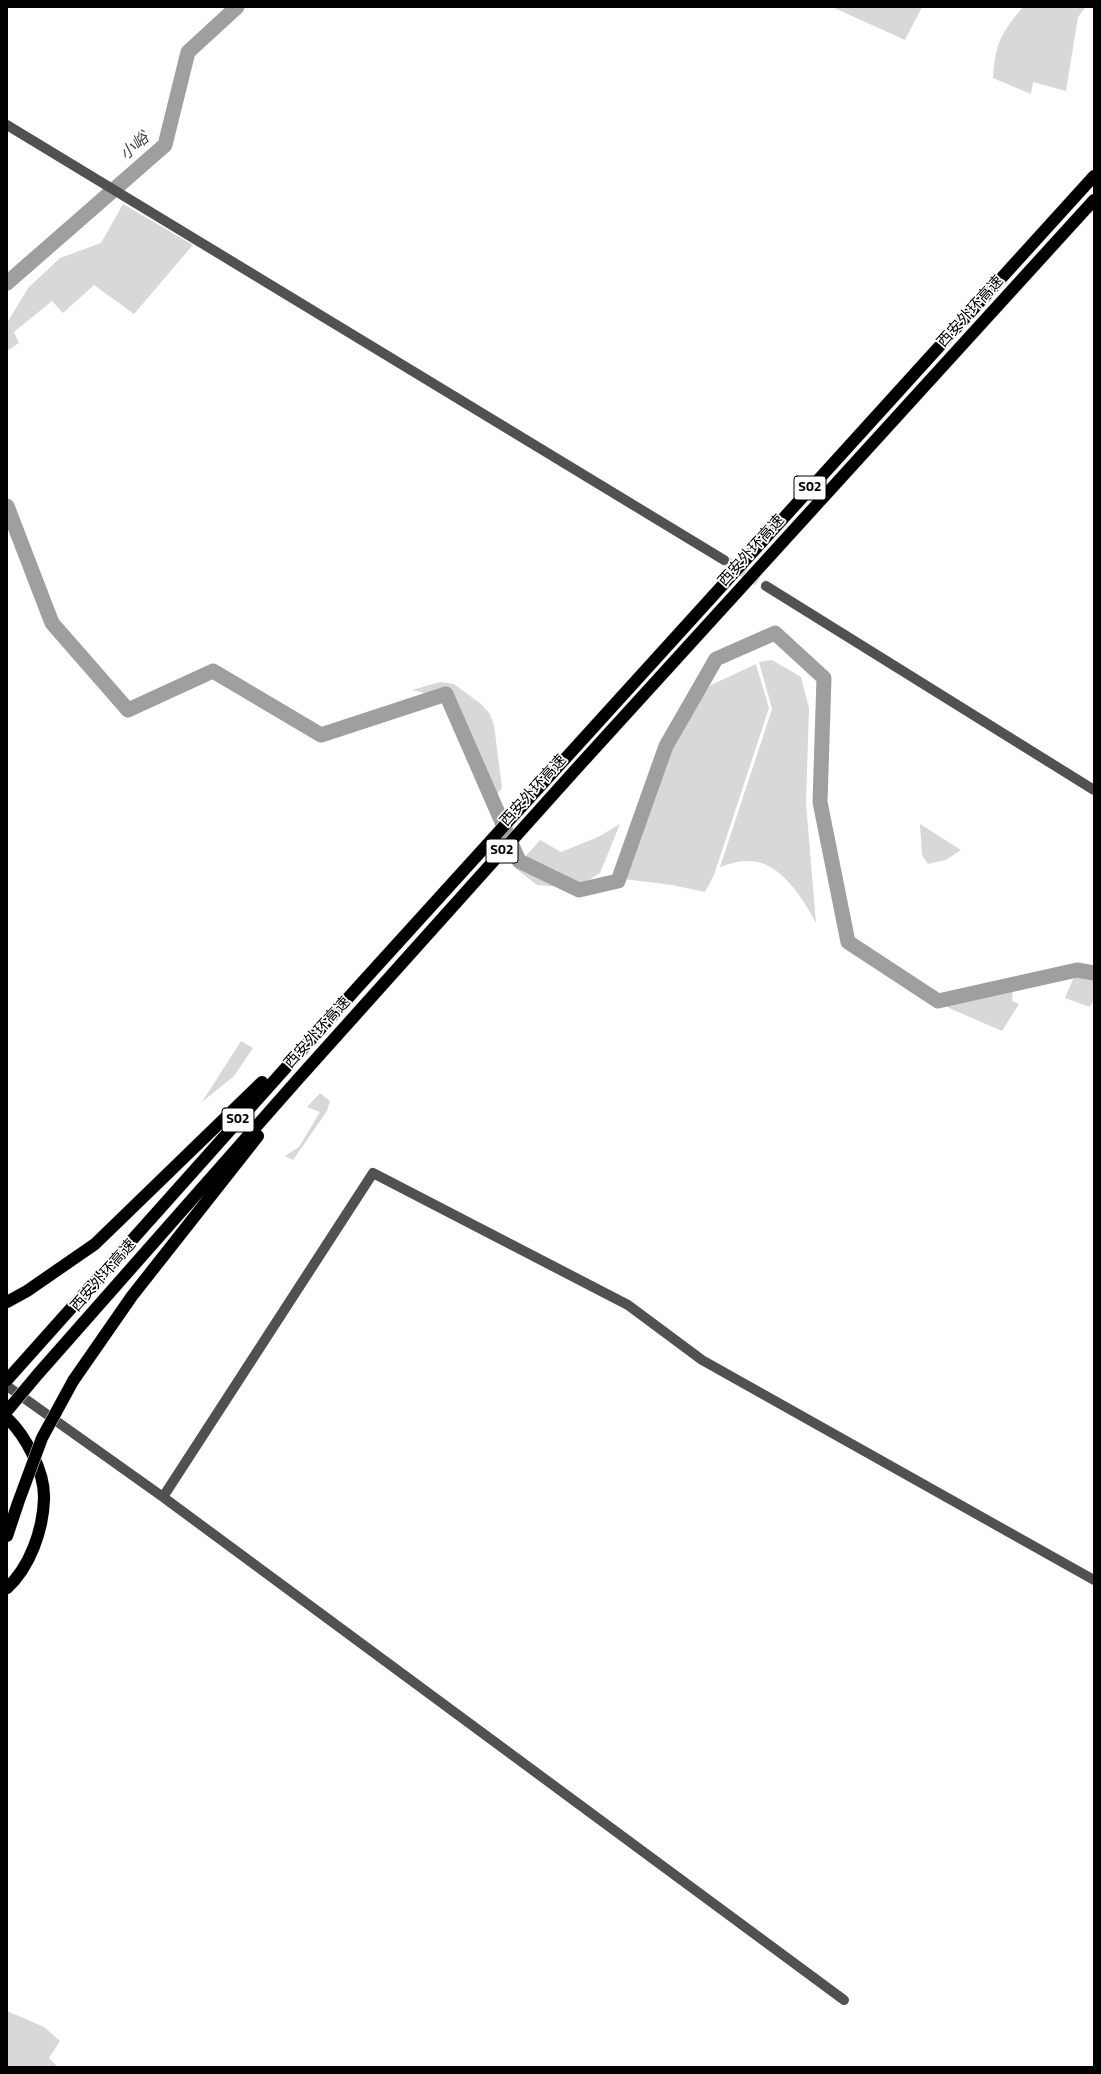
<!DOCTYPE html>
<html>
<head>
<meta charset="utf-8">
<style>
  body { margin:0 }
  #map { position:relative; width:1101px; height:2074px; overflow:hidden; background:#fff; font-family:"Titillium Web",sans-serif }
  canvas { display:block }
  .frame { position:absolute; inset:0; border:8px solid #000; pointer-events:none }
</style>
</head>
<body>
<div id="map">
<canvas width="1101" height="2074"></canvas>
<div class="frame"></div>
</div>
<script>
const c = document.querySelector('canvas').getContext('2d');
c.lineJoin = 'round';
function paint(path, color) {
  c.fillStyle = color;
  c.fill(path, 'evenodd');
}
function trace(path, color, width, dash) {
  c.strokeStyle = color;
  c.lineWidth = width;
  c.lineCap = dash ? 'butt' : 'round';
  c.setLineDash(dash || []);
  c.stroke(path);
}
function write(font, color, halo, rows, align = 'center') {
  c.font = font + ' "Titillium Web","Noto Sans SC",sans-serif';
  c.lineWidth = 3.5;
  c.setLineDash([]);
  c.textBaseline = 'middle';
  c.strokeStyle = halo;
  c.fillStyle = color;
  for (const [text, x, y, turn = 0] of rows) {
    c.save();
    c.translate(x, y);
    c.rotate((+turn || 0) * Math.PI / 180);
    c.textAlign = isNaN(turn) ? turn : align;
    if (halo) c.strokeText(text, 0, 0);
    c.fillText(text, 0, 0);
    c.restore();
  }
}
const green = new Path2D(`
  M832,7H922L905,40Z
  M1023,7H1086L1078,17L1066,91L1033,82L1031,94L993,78C995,44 1001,33 1023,7Z
  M123,204L193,245L134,314L94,285L63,313L52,301L14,332L19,343L7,351V323L28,288L60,258L101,243Z
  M772,660L801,677L809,708L806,803L816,923C803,898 779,860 748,861C738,861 729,864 720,867L772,709L759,662Z
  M756,664L769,708L714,875L705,892L672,885L615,878L619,874L643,826L685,705L709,686Z
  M440,682L454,684L481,704L490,714L494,725L502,788L489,804L478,750L462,716L437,696L412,690Z
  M620,824L600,873L576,888L537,885L515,868L540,840L561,852L598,837Z
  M920,824L961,850L946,860L928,864L922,855Z
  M1076,972H1094V999L1090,1007L1065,998Z
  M1013,987L1012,1001L1019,1004L1002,1031L951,1009L940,1002Z
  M241,1041L253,1048L234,1076L202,1102Z
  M320,1093L330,1101L327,1111L293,1160L285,1156L299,1147L320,1112L307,1107Z
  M7,2011L44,2027L60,2041L49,2058L58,2067H7Z`);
const river = new Path2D(`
  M7,283L165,145L188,52L237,7
  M7,506L52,623L128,710L213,671L321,735L446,694L519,861L579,890L618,881L666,746L716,659L775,633L824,678L820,802L848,942L938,1001L1077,970L1094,973`);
const minorTunnel = new Path2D(`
  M724,560L766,586`);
const minor = new Path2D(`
  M7,125L724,560
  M766,586L1094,790
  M7,1386L163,1497L373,1173L628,1305L702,1360L1094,1580
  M163,1497L844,2000`);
const highway = new Path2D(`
  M7,1302L27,1291L95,1244L262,1082
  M38,1374L299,1078L577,768L1094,200
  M7,1380L357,988L1094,176
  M73,1381L132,1296L258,1136
  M7,1418C26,1436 45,1472 44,1499C43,1530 30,1567 7,1588
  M7,1536L18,1503`);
const highwayBridge = new Path2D(`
  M7,1411L38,1374
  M18,1503L42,1438L73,1381`);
const shields = [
  [810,488,32],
  [502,851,32],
  [238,1120,32]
];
const shieldNames = [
  ["S02",810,488],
  ["S02",502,851],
  ["S02",238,1120]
];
const streetNames = [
  ["西安外环高速",971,312,-48],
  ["西安外环高速",752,551,-48],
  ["西安外环高速",534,791,-48],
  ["西安外环高速",318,1033,-48],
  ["西安外环高速",104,1276,-49]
];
const waterNames = [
  ["小峪",135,147,-41]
];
paint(green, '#d8d8d8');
trace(river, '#9f9f9f', 15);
trace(minorTunnel, '#d9d9d9', 10, [10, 5]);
trace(highway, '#dbdbdb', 13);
trace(minor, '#515151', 10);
trace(highway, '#000', 12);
trace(highwayBridge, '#dbdbdb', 13, []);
trace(highwayBridge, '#000', 12);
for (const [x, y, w] of shields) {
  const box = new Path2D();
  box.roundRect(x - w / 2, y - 12, w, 24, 3);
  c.fillStyle = '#fff';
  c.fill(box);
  trace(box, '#000', 1);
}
write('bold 14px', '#000', null, shieldNames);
write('15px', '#000', '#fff', streetNames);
write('italic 16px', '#404040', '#fff', waterNames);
</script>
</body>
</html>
